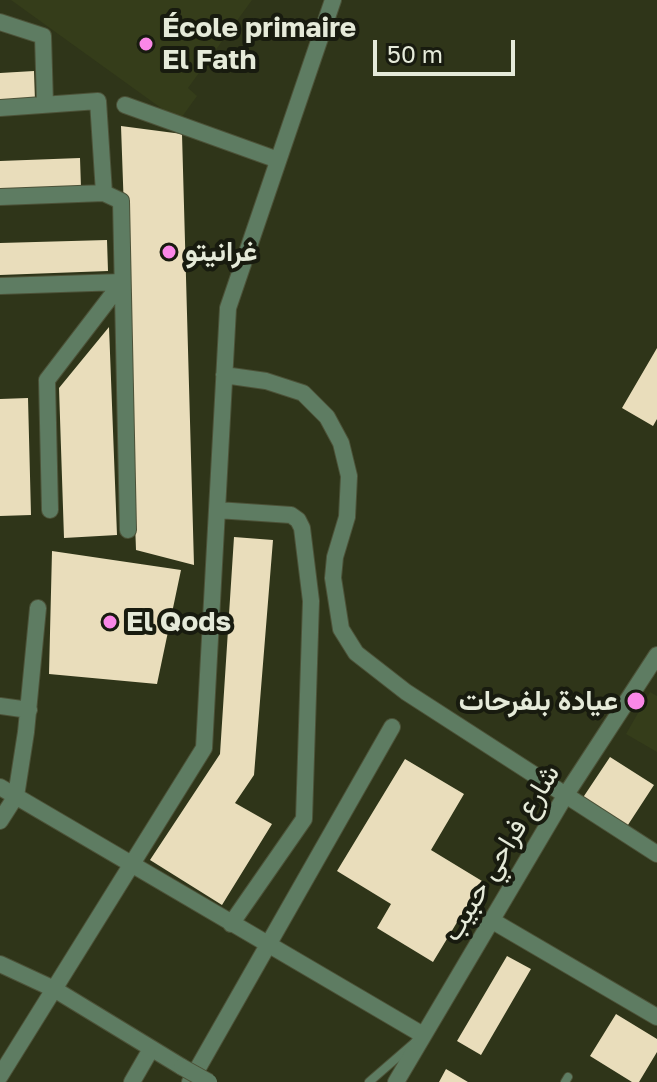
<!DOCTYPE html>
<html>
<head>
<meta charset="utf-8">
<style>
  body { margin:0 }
  #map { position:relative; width:657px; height:1082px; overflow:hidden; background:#2f3519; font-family:"Golos Text",sans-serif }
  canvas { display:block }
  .scale { position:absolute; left:373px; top:40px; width:142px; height:36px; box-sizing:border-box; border:4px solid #e5ead9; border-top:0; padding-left:10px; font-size:24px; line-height:28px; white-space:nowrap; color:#e5ead9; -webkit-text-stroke:6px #181b0f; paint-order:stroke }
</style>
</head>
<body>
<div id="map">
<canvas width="657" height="1082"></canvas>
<div class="scale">50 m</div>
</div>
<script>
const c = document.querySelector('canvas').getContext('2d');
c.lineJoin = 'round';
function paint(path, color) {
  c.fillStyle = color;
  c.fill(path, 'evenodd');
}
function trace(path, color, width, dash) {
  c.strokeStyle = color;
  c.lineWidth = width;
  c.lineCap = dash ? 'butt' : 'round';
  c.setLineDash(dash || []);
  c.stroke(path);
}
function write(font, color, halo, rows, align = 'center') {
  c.font = font + ' "Golos Text",Vazirmatn,sans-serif';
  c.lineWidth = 8;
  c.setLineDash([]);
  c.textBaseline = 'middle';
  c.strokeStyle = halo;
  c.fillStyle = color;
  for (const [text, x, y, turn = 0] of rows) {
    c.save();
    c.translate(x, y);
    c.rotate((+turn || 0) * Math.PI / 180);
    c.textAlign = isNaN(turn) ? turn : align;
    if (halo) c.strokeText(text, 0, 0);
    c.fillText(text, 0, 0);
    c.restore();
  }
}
const built = new Path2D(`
  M11,0H252L188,88L197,96L179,121Z
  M650,692L657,696V752L626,734Z`);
const building = new Path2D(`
  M34,71L35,101L0,102V73Z
  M121,126L182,134L194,565L136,550Z
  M80,158L81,188L0,191V161Z
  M107,240L108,271L0,275V243Z
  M109,327L117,535L64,538L59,388Z
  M657,348V419L653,426L622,408Z
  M28,398L31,515L0,516V399Z
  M234,537L273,540L254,775L235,803L272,824L222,905L150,860L220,754Z
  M52,551L181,570L157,684L49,674Z
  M610,757L654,785L624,831L580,802Z
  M405,759L464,794L431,850L482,881L433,962L377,928L391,904L337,871Z
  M507,956L531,969L481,1055L457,1041Z
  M616,1014L657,1039V1052L639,1082H632L590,1056Z
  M446,1069L468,1082H439Z`);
const lane = new Path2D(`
  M369,1082L414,1043
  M565,1082L568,1077`);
const street = new Path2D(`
  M0,22L43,36L45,104
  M125,105L278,160
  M0,108L98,101L104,193
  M0,197L104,193L121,201L128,530
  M0,286L122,282L47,380L50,510
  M224,375L266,381L303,393L327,417L341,443L349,476L347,517L335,557L333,578L341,629L356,653L406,692L657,854
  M217,510L291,515L298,520L302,528L311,601L304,819L231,924
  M0,706L29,710
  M0,787L423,1035
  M0,821L16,796L26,732L38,608
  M491,920L657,1017
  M0,964L54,989L182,1067
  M0,1076L204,748L228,308L333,0
  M132,1082L151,1049
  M190,1082L392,727
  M396,1082L565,796L657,655`);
const streetBridge = new Path2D(`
  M182,1067L209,1082`);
const markers = [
  [146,44,8,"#fa87e7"],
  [169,252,8,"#fa87e7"],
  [110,622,8,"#fa87e7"],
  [636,701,10,"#fa87e7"]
];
const poiNames = [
  ["École primaire",162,28],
  ["El Fath",162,60],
  ["غرانيتو",185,252],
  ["El Qods",126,622],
  ["عيادة بلفرحات",618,701,"right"]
];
const streetNames = [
  ["شارع فراحي حبيب",501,853,-59]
];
paint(built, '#353d1a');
paint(building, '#e9ddbb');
trace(lane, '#4c5238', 10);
trace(street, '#4c5238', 18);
trace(lane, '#5e7c62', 8);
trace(street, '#5e7c62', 16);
trace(streetBridge, '#4c5238', 18, []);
trace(streetBridge, '#5e7c62', 16);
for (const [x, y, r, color] of markers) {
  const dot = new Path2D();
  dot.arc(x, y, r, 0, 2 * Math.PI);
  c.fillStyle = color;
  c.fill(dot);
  trace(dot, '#181b0f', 3);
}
write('bold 28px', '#e5ead9', '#181b0f', poiNames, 'left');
write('28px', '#e5ead9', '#181b0f', streetNames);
</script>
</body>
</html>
